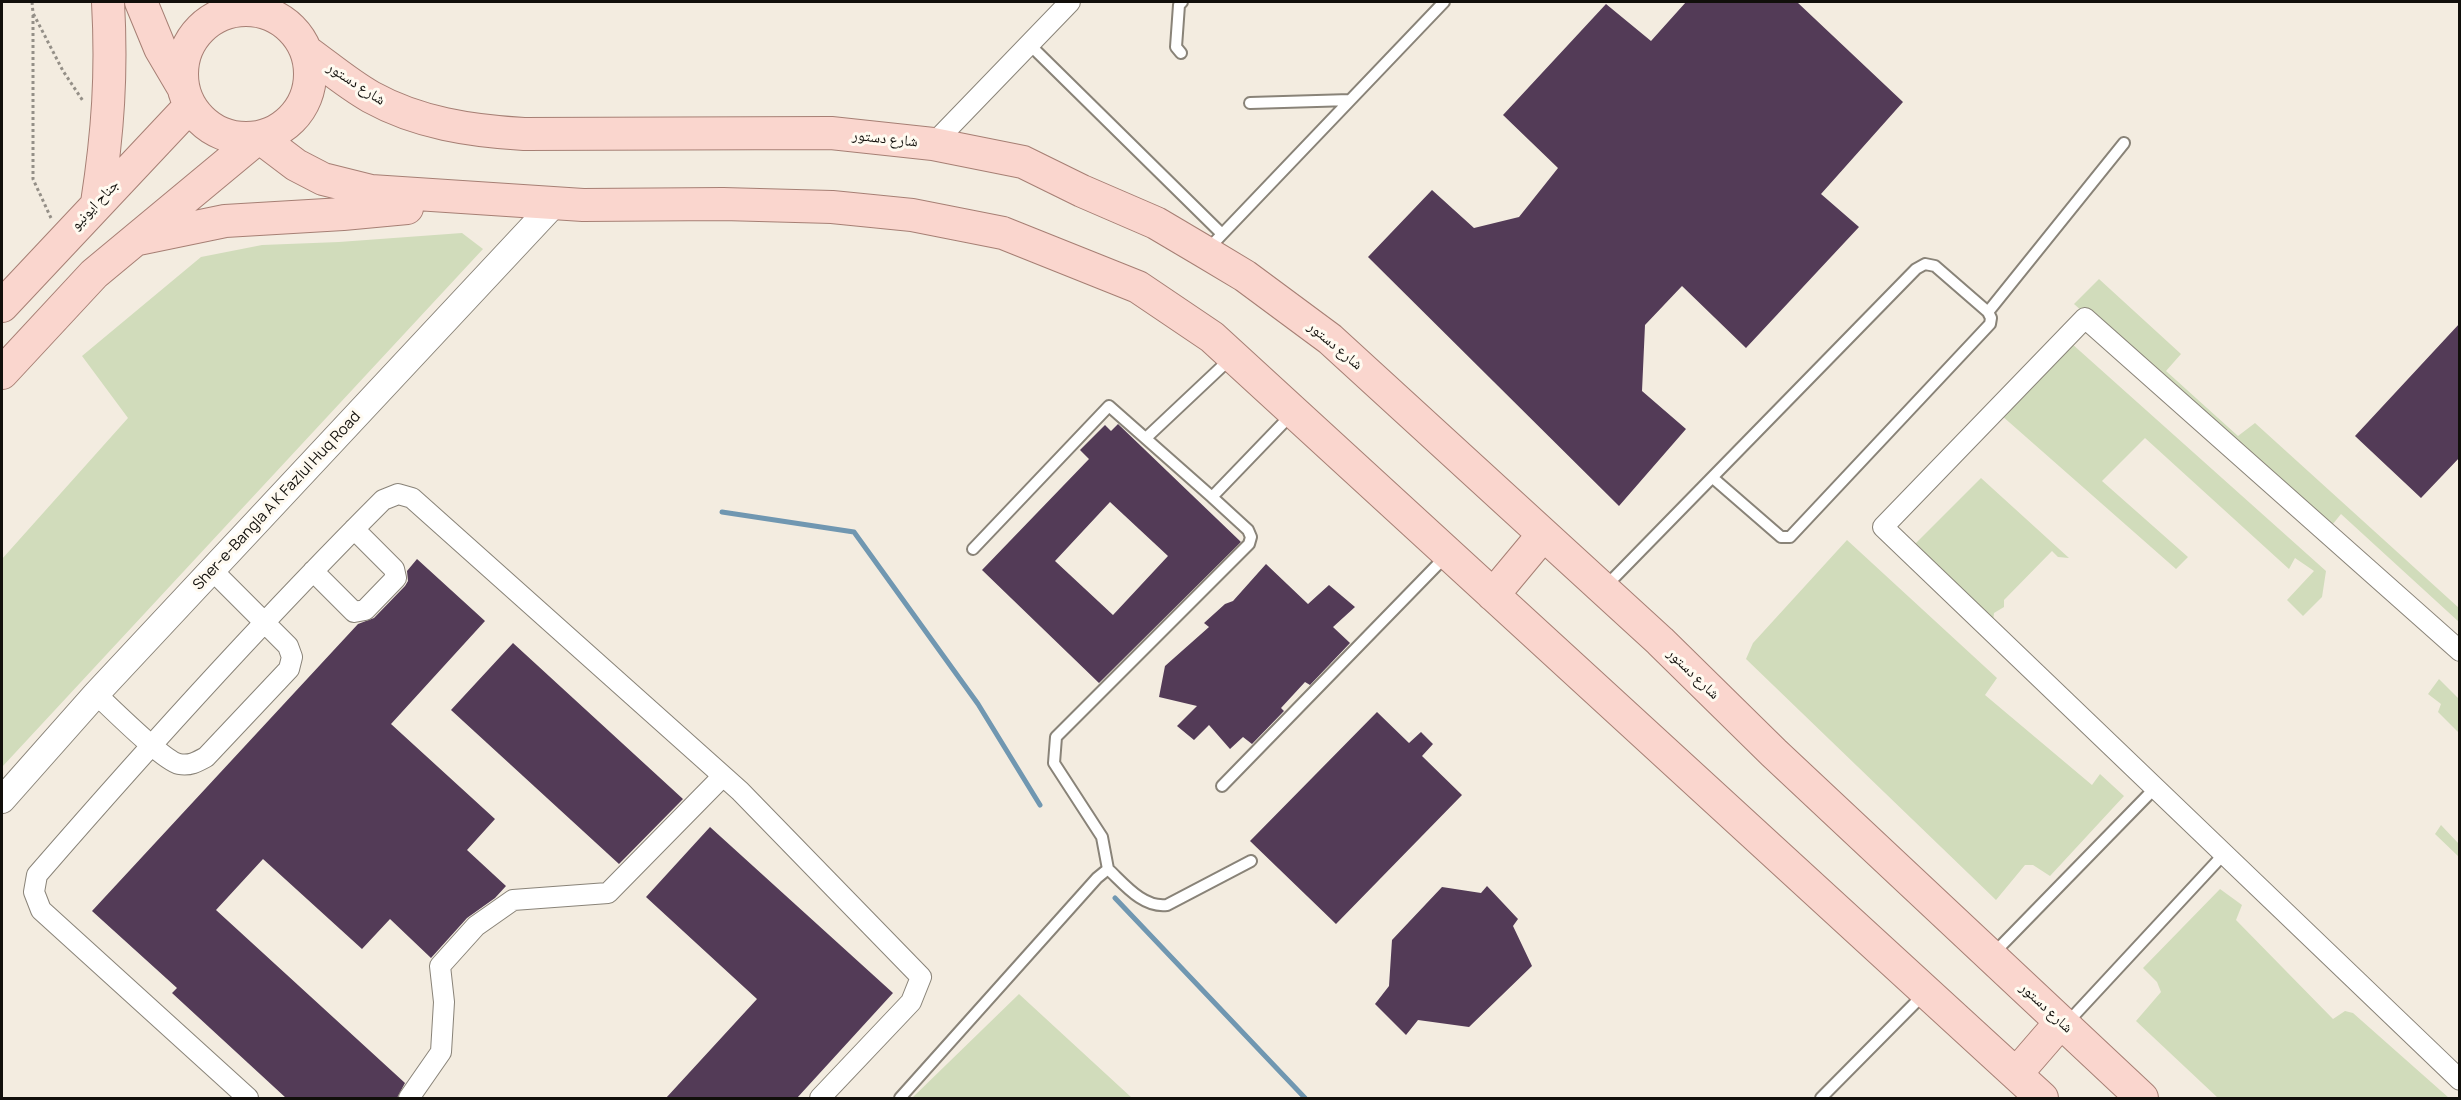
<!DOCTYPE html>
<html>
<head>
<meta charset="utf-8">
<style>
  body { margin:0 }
  #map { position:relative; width:2461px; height:1100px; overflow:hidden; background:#f3ece0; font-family:Manrope,sans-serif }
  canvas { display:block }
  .frame { position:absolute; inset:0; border:3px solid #110f0b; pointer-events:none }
</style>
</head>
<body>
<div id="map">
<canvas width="2461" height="1100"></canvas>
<div class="frame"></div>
</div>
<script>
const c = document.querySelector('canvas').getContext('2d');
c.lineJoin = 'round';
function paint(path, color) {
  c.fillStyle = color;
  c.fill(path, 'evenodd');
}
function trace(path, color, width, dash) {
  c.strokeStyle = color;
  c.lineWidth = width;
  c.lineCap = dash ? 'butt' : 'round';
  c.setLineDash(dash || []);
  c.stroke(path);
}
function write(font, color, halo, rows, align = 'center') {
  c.font = font + ' Manrope,"Noto Naskh Arabic",sans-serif';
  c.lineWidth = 6;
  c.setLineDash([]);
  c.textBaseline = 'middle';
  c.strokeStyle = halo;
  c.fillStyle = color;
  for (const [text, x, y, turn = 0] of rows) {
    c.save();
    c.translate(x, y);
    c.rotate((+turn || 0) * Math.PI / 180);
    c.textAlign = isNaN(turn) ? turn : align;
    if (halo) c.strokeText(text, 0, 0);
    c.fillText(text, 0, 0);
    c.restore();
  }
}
const green = new Path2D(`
  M462,233L483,249L2,767V559L128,418L82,356L201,257L262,245L339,242Z
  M2099,279L2181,354L2166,371L2238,436L2255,423L2459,608V622L2341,514L2328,530L2083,312L2074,304Z
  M2071,343L2326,571L2322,597L2303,616L2287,600L2314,571L2295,558L2289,569L2145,438L2102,481L2188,557L2176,569L2001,415Z
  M1981,478L2069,558L2058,557L2052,551L2004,600V607L1994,613L1993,621L1910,549Z
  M1847,540L1997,678L1985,695L2092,785L2100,774L2124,796L2050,876L2033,865H2025L1996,900L1746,659L1753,643Z
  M2439,679L2459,699V733L2438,712L2441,704L2428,694Z
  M2441,825L2459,844V857L2435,834Z
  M2220,889L2242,905L2236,920L2333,1019L2345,1011L2353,1013L2449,1098H2218L2136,1021L2161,992L2157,982L2143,968Z
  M1019,994L1132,1098H912Z`);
const stream = new Path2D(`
  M722,512L854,532L978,704L1040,805
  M1115,898L1305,1098`);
const building = new Path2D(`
  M1686,2H1797L1903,102L1821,194L1859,227L1746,348L1682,286L1645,325L1642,391L1686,429L1619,506L1368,257L1432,190L1474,228L1519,217L1558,168L1503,115L1606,4L1651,41Z
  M2460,323V457L2421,498L2355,436Z
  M1118,424L1241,542L1099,683L982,570L1089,459L1080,450L1105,425L1111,431ZM1110,502L1168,556L1113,615L1055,561Z
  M417,559L485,621L391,724L495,819L467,850L506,886L495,898L467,918L431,958L390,919L362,949L263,859L216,910L405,1083L397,1098H286L172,993L177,988L92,911L358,624L374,618L405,586L408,581L407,571Z
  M1266,564L1308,604L1329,585L1355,607L1333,627L1350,643L1310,685L1305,682L1281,708L1284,711L1252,744L1243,737L1230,749L1209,725L1194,740L1177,726L1197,706L1159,697L1165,666L1209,627L1204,623L1225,604L1233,601Z
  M513,643L683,799L619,864L451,710Z
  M1377,712L1409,743L1421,732L1433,744L1422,756L1462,795L1336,924L1250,841Z
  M710,827L893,993L797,1098H666L757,999L646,897Z
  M1487,886L1518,919L1513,926L1532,966L1469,1027L1418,1020L1406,1035L1375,1004L1389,986L1392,940L1442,887L1481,893Z`);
const path = new Path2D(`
  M32,2L33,13
  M51,218L33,179V13L63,71L83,101`);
const service = new Path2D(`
  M1029,44L1222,234
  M1181,53L1176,47L1179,5L1182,2
  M1250,103L1350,100
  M1208,249L1444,2
  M1146,438L1231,358
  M1713,478L1781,537H1790L1990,324L1991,318L1988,312
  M973,549L1109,406L1212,497L1291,415
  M1605,587L1916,269L1925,264L1935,266L1988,312L2124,143
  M1222,786L1446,556
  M1108,869L1102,837L1054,763L1056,737L1249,544L1251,537L1248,530L1212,497
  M1993,954L2154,789
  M2067,1023L2223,855
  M900,1098L1097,878L1108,869C1125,885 1143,908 1167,905L1251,861
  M1821,1098L1924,994`);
const minor = new Path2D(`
  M933,144L1070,2
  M313,571L354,612L365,610L396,578L394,569L354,529
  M2460,651L2085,318L1883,527L2460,1080
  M96,694C110,707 164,761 179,764C190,766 197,762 206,757L289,669L292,657L288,646L212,570
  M248,1098L41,910L34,892L37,875C149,746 262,621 383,500L398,494L412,498L740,791L921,977L911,1002L820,1098
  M409,1098L441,1052L444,1002L440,966L476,926L513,900L608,893L723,776`);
const tertiary = new Path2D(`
  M2,800L96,694L555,203`);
const primary = new Path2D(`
  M141,2L160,48L183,87
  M182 74a64 64 0 1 1 128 0a64 64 0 1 1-128 0Z
  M306,51C327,66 348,84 371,97C418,123 471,131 524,134L831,133L933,144L1023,162L1082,191L1156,223L1205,252L1245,276L1330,339L1660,641L1774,753L2142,1098
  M259,137L296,165L323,179L371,191L583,205L723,204L832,207L912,215L1003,233L1138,287L1212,337L2042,1098
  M97,203C108,132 112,73 108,2
  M138,239L225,221L343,214L407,208
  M2,306L190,106
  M2,373L94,274L259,137
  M1493,595L1543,535
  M2016,1074L2061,1022`);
const streetNames = [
  ["شارع دستور",356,84,33],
  ["شارع دستور",885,139,6],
  ["جناح ایونیو",95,205,-47],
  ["شارع دستور",1335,346,40],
  ["Sher-e-Bangla A K Fazlul Huq Road",277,501,-47],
  ["شارع دستور",1693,674,44],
  ["شارع دستور",2046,1008,43]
];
paint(green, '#d1dcbb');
trace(stream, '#7097b1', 5);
paint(building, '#533b57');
trace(service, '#898378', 14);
trace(minor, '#898378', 22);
trace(tertiary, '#898378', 28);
trace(primary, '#a67f74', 34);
trace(path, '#948f87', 3, [3, 3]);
trace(service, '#fff', 10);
trace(minor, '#fff', 20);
trace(tertiary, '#fff', 26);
trace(primary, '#fad6ce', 32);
write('15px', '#110f0b', '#fffaf0', streetNames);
</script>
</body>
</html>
